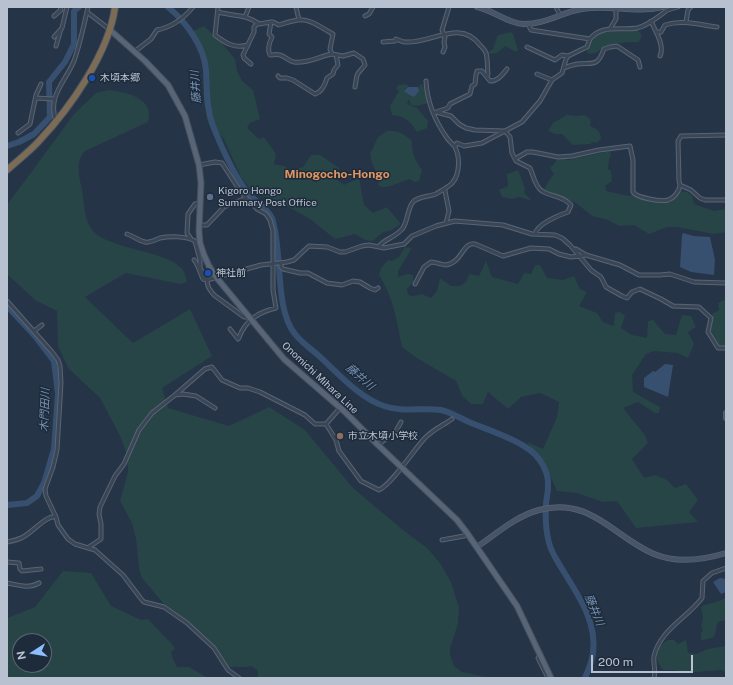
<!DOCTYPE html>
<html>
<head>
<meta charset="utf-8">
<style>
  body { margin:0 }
  #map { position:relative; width:733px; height:685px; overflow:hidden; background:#253447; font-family:"Public Sans",sans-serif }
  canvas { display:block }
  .frame { position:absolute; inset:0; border:8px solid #b8c1cf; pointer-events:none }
  .north { position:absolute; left:12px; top:633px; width:40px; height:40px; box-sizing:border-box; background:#1e2b3b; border:1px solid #5c6776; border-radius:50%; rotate:258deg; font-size:11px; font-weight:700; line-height:16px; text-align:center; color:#b8c1cf }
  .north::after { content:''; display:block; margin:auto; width:14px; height:18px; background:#8dbcff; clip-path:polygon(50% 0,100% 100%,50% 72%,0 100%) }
  .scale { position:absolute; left:591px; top:655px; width:102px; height:18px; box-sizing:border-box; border:2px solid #b8c1cf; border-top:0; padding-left:5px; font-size:12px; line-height:14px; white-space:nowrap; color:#b8c1cf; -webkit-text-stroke:3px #1e2b3b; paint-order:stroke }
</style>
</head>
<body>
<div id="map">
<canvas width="733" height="685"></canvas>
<div class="frame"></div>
<div class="north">N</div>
<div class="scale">200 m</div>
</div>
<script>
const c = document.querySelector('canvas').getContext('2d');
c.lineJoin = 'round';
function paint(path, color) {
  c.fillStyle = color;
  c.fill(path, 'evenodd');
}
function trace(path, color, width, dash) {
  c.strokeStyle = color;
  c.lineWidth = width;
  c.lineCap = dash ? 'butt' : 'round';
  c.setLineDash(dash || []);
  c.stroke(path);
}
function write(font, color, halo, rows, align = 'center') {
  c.font = font + ' "Public Sans","Noto Sans JP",sans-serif';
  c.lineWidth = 3;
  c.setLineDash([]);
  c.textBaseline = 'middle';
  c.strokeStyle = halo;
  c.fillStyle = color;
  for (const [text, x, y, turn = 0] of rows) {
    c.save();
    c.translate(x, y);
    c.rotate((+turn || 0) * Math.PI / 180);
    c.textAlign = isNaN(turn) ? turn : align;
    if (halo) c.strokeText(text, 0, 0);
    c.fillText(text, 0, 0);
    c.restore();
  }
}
const green = new Path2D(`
  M204,26L221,42L235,59L237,71L242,81L253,90L260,119L250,123L247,128L259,139L264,137L276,154L274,164L284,166L291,170L303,167L311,155H320L339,168L336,179L344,185L359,178L364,205L373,213L387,207L401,224L390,231L383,232L373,241L365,240L355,234L335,239L310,219L278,201L264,196L250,189L241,177L224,139L208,123L204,102L203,49L191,32Z
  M637,29L642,35L639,42C629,42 617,42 607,46C597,49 599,56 587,53C590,43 591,37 601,32Z
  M511,32L513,34L518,50L516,52L505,46L497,53L489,54L488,52L493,49L498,35Z
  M407,84L408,87L404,90L408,94L419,91L418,87L421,84L423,85L428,103L417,106L411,105L409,99L407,104L417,108L428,121L427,128L417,132C410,121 405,116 392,115L390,106L399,91L396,88L398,85Z
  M109,90C126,92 155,98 148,122L85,151C75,162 79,175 82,189C84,202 84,222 94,232C112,250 170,251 183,270C185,273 186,278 187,282L180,284L126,273L85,297L133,343L190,309L212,356L162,388L168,408L229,426L269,407L305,430L353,488L403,530L427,548L440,563L451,582L459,608L458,623L450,649V655L454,666L462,672L490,678H258V671L251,666C243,669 238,665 228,668L215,647L191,624L163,603L142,578L139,568L136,539L132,523L120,501L128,472L127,455L120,436L100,398L68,368L58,346L57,311L35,300L7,274V205L74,114L96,93Z
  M567,115L577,116L584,115L591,119L590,126C597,129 601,131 601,139L597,143L593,142L590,144L573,145L562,134H555L548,131L553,123Z
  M387,131C398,130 404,134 412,141C411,153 416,161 422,170L419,181L415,182L409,179C400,182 385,191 378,185L379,178L372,163L370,154L378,137Z
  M610,151L611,155L609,159L608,169L611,171L612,181L605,186L606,191L629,196L632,195C638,199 664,204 672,200C675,198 678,194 681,191L687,192L692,196L694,204L714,211L726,209V232L714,234L677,227H667L649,234L634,225L620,226L605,219L592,216L576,203L544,190L549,180L554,174L550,168L560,157L568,160Z
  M518,170L525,188L524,193L532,201L519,197L512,199L502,197L499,190L508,186L507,174Z
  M405,247L412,248L398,271V277L408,274L413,275V282L407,289L408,295L413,296L422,294L431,298L437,291L440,278L451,286H460L466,282L469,274L479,276L486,261L492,277L518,284L524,273L531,274L535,265H540L547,278L563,280L574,276L580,289L587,292L579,306L597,313L603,322L614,326L615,313L620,312L625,316L621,328L632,335L647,338L648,321L653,320L665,334L676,335L682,315L691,316L696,327L688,332L694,344L688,358L677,353L654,351L646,354L632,375L633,392L660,407L659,413H655L638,402L623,408L645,435L648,443L632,459L644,478L655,475L667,480L675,488L686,484L698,500L689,512L698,522L636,528L617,501L603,502L577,493L557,491L547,469L536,461L530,452L528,442L543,449L557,417L559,402L540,393L521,397L508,409L488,392L483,404H471L462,395L456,381L417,358L402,347C397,321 393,297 379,275L381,268L388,260L392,261L399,257Z
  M724,300L726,302V346L720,347L709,332L713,318L712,314L719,310L718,303Z
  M63,571L91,573L111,606L141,620L148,619L171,643L175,649L171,652L173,659L177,667H189L208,678H7V618L35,607ZM20,641H44V665H20Z
  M726,597V620L718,622C715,627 717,632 714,637L704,640H701V634L703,630L701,626L703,617L701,608L702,606L722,600Z
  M668,640H674L678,644L686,640L688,653L696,654L708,649L726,646V672L721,670L683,673L675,670H663C653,658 655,648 668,640Z`);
const water = new Path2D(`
  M408,87H418L419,91L414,97L408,94L404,91Z
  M683,233L694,236L710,237L715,260L714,275L691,272L680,267L682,235Z
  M665,364L673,365L668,397L644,387V378L653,371L655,372Z
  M720,578L726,579V592L721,594L713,582Z`);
const river = new Path2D(`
  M168,7C186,22 204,46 206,70C207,90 206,107 213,126C221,146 235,177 248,193C255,202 267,207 272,218C283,250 274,309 295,334C301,342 310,348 318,355C337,372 359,398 384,406C403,413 421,407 441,410C450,412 460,418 469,422C488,430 527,442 539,459C545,467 549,477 548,488C548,493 546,499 546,505C545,522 546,542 555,557C571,586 598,617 593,653C592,662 588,670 585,678
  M7,146L19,142L34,134L50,117L49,82L65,62L74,44V11L79,7
  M7,306L34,335L54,361L58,394L54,449L44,483L37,496L27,503L7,505`);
const street = new Path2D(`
  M218,7L215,35C225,43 235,49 248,45
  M296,7L299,20
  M556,7L560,15
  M87,12L109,29
  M218,12C232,16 247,14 259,24L271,22
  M54,16L61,10L60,7
  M365,16L369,14L373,7
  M245,17L249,7
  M651,21C655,31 665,45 660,56
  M686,22L688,10L691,7
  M610,29L616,19V8
  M656,32H661L665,25C682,19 700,25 717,27
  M54,37L62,28L67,7
  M590,39C602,24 620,31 637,28C647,26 658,17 666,11C669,9 675,8 678,7
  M383,42L395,41L396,39C399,40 402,42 405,42C431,44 460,18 480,45C482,47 485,50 486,53C488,60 487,67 488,74L487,76
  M56,46L61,29
  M527,47L555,60L562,55L568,56
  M134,52L151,39L157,30C172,27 184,18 193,7
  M443,52L445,47L444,42L445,37L442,30L449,7
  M332,54C320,56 307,64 294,62C288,61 285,56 280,55C277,54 274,55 270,55C267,49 269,43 272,37L269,34L271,22H273L279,25C285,23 291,21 298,20C310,18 323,29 333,34L330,49L332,54L343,56L354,53L363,59L365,65C355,77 358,71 355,87
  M251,64L244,58L243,55L254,32V27L258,23
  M564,68C568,66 573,65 577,64C593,62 597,68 604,49L610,47L617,46L638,60L640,67
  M537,74L552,80
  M278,76L280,78H287L293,80L315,94C322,92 325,85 327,78L333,74L334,70L338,65L336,55
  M36,98L54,99
  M436,112L448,108L450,104L470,94L472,86L475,84L476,75L477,71H482L490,81C498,81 502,75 507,69
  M433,113L436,112L451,116L459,124L466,128L475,130L505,131L510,137L512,153L516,161L530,168C533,174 535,187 542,191C551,197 562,195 571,205L568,212C559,215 537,224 535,234
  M56,121C47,97 65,82 74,61C80,44 84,25 88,7
  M18,133L30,124L36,95L41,84
  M726,135L681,136L678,141L679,181L680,185L691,190L700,198L705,200H726
  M455,146L457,143L464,146L482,143L522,122L540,101L552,80L562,73L566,59L568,56L587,47L590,39L531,30L528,24
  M515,159L527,152H533L558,157L572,156L599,150L630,146L633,160V192C637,198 661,202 668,200C674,198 679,192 680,185
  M199,165L215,162L222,163L240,191L257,209L266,214L270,220L273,231V290L276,308C263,311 249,318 242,331C240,334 240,337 238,339L230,329
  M445,191L449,211L446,223
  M199,225H207L224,207L246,198
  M127,234C133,236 139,241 145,242C150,243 155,240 160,238C170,236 186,236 195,241L200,260V268L207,280
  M191,239L187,233L188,214L195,204L200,203
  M379,246C386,238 395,238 403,228C408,220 408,207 413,202C418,196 428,197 436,194C439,192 452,185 453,182C460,173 460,157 455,147C453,144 449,141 447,138C435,121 427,101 426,81
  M576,249L586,255L620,265L639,275H660L670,274L694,282L726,283
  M194,260C198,264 200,273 203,279L207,280
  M281,264V267L283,269L300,273H308L327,283L342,285L353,281L360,282L370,288L375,290L378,288
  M415,284L424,267L431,262C436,262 442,265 446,265C463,262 462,242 475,244L503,256L531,248L549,249L559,254L571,257L586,255
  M7,301L52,352L58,360L60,366L61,383L57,450L53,467L45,489L46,496L56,517
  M249,317H244L214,295C210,290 207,287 207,280L261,265L287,262L294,260L309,246L327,247L340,252H345L362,246L369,245L384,248L404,244L412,236L436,226L455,221L503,225L532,234L555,235L562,238L570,245L591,270L601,277L606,287L622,296L627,298L632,292L640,289L661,299L673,306L699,307L711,318L708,332L718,348H726
  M34,331L42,325
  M175,395L205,369L212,367L222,380L240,388H248L260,392L305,415L315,424H326
  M340,408L326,424L336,440L339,451L361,481L379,490C392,484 413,451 424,439C432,430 442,426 452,419
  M378,445L396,431L401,422
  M442,540L464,536L467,533
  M7,542C12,541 18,540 23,537C33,532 46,515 56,517L58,525L68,539L75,544L95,550L123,575L142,600L144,602L164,607L187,623L214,648L228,670L239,678
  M89,548V547L101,539V524L99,514L100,507L115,476L124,464L139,430L152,413L175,395L183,394L196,396L215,408
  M7,562L19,563L20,569L22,571L41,569
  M7,583C18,585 29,589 39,583
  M540,655L538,658L548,678
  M654,678C656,671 653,663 654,656C660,630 687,618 702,598L703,581L712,573L726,568`);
const secondary = new Path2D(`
  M477,7C493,10 507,23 523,24C544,25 562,12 582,9C609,4 635,14 662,7
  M726,413V418
  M477,547C496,534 516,516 539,510C590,496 614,537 654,554C678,564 703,560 726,553`);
const primary = new Path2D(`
  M109,29L145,61L168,85L185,116L199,165L201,183L199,231L200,243L204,255L209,266L216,277L284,359L344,411L378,445L457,520L467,533L517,606L551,678`);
const highway = new Path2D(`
  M7,170C17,161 29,152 39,141C70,108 109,53 115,7`);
const markers = [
  [92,78,4,"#1a4fb4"],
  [210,197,4,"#5c6f8a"],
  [208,273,4,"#1a4fb4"],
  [340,436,4,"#8d6e63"]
];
const poiNames = [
  ["木頃本郷",100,78],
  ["Kigoro Hongo",218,191],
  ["Summary Post Office",218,203],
  ["神社前",216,273],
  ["市立木頃小学校",348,436]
];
const streetNames = [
  ["Onomichi Mihara Line",320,378,43]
];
const waterNames = [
  ["藤井川",196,87,-94],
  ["藤井川",360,377,41],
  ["木門田川",45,410,-88],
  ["藤井川",594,610,68]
];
const quarterNames = [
  ["Minogocho-Hongo",337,174]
];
paint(green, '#274547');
paint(water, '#37506f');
trace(river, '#37506f', 6);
trace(street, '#596473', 5);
trace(secondary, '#596473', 6);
trace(primary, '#444f5f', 7);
trace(highway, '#445160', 8);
trace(street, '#3a4656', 3);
trace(secondary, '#485569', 4.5);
trace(primary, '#586576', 5);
trace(highway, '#7c6c56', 6);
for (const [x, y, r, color] of markers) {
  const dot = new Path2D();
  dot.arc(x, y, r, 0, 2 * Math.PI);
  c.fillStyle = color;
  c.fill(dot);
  trace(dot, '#1e2b3b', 1.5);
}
write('10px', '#b8c1cf', '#1e2b3b', poiNames, 'left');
write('10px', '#b8c1cf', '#1e2b3b', streetNames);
write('italic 11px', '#7593b4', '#1e2b3b', waterNames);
write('bold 12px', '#e09561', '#1e2b3b', quarterNames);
</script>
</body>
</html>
